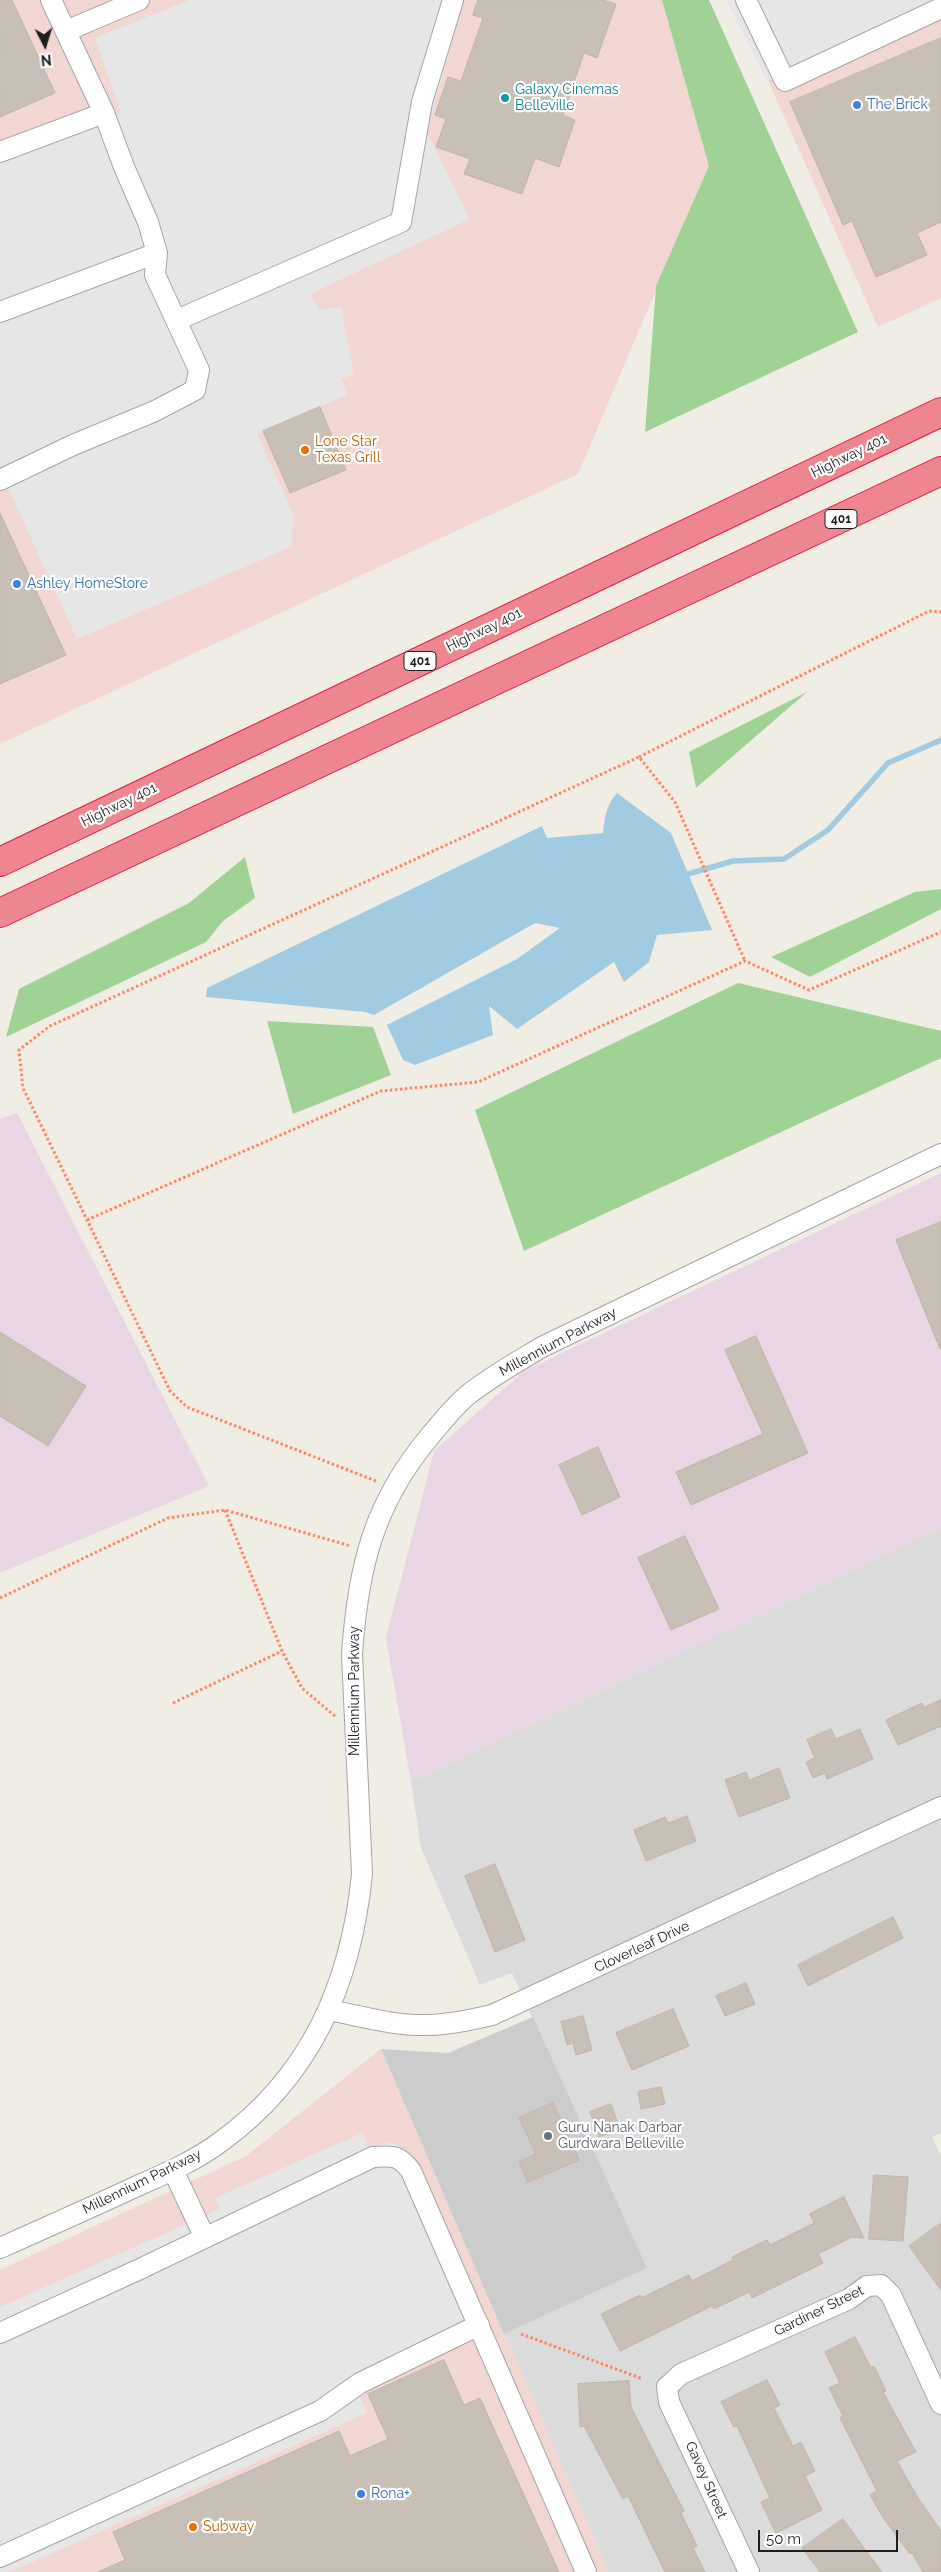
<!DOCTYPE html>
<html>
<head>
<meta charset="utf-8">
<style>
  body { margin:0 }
  #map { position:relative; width:941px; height:2572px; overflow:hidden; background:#f0ede4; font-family:Raleway,sans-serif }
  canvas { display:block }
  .north { position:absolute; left:20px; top:20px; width:50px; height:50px; -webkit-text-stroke:4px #fff; paint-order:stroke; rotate:175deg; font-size:14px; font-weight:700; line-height:20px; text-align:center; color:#1e1e1e }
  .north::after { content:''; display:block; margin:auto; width:18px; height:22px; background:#1e1e1e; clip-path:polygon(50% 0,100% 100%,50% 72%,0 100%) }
  .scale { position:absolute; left:758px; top:2530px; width:140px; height:22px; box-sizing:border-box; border:2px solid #1e1e1e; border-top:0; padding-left:6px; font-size:15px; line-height:18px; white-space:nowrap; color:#1e1e1e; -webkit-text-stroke:4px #fff; paint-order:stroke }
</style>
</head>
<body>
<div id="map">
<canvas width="941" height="2572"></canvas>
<div class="north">N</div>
<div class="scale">50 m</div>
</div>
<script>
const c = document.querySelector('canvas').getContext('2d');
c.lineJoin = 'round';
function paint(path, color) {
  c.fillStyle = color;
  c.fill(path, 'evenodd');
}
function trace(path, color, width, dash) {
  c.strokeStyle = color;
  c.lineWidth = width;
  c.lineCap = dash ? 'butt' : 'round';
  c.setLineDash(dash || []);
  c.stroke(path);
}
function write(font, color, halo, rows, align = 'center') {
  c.font = font + ' Raleway,sans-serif';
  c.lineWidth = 4.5;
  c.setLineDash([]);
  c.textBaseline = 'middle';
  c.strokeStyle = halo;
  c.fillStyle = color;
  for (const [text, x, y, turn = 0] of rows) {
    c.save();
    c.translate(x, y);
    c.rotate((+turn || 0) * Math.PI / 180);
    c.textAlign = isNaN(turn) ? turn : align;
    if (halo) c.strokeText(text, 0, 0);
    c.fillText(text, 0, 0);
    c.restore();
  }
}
const residential = new Path2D(`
  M941,1528V2133L932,2137L941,2156V2572H609L504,2334L647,2268L512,1973L480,1985L421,1848L411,1782Z`);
const commercial = new Path2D(`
  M0,0H680L730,116L578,474L0,744Z
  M732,0H941V298L878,327Z
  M381,2049L609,2572H0V2270L246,2156Z`);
const industrial = new Path2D(`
  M17,1113L209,1486L0,1573V1119Z
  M941,1173V1528L411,1782L386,1638L434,1451L524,1371Z`);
const religious = new Path2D(`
  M533,2017L647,2268L504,2334L381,2049L448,2053Z`);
const forest = new Path2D(`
  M662,0H709L858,332L645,432L656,286L709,166Z
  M807,692L696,788L689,752Z
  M245,857L255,898L223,921L206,942L6,1037L19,989L189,903Z
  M941,889V909L810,977L771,957L915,892Z
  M738,983L941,1031V1058L524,1251L475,1110Z
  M267,1021L373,1027L391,1075L293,1114Z`);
const parking = new Path2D(`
  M190,0H464L427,132L470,219L310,294L319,310L341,307L354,375L341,379L347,395L257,434L294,516L291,547L77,639L0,470V162L121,113L95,38Z
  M726,0H941V1L767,81Z
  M362,2133L368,2147L393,2142L398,2149L480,2334L357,2389L367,2413L10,2572H0V2307L220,2209L215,2198Z`);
const water = new Path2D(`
  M617,793L671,833L712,930L657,935L649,962L624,982L614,962L517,1029L489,1006L493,1035L415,1065L403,1060L387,1025L517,959L560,928L535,923L374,1015L365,1012L206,997L207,988L542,826L547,838L603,833C605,816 606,806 617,793Z`);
const stream = new Path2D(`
  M688,874L733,861L784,859L828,830L888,763L941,740`);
const building = new Path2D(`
  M0,0H12L55,93L0,117Z
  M478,0H603L616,4L597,58L584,53L563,115L575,120L559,167L535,158L522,194L464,174L470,159L436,147L446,119L435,115L448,77L461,81L483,18L473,15Z
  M941,38V222L917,233L927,255L876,277L852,221L843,225L790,102Z
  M320,407L346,470L290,493L263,431Z
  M0,513L66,655L0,684Z
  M941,1222V1349H940L896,1240Z
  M0,1332L86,1386L48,1446L0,1416Z
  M756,1336L808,1453L691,1505L676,1472L763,1434L725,1350Z
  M598,1447L620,1497L582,1515L559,1465Z
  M685,1536L719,1609L671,1630L638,1558Z
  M941,1700V1726L898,1745L886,1720L922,1703L924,1707Z
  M831,1729L836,1739L860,1729L873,1759L827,1779L825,1773L813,1778L806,1762L815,1758L807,1740Z
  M779,1768L790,1798L739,1817L725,1780L746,1772L749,1780Z
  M687,1816L696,1841L646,1861L634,1830L665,1817L668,1823Z
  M495,1864L525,1940L495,1952L465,1876Z
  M893,1917L903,1938L808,1986L798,1965Z
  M746,1983L755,2004L725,2016L716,1996Z
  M673,2009L689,2046L632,2070L616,2033Z
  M583,2016L592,2050L576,2055L573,2043L567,2045L561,2022Z
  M661,2087L665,2104L641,2109L638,2092Z
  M553,2103L579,2160L528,2182L519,2162L536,2154L519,2118Z
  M611,2104L620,2129L599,2137L590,2112Z
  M874,2175L908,2177L903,2241L869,2239Z
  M844,2197L864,2238L852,2237L818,2254L823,2263L752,2298L749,2292L714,2309L712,2306L620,2351L601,2314L640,2295L641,2298L689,2275L692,2281L733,2260L732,2257L767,2240L770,2245L814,2223L810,2214Z
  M941,2223V2290L909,2246Z
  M855,2337L871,2368L874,2366L886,2391L883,2392L916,2452L897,2461L918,2498L941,2531V2572H923L912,2553L910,2554L884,2519L870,2495L877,2491L840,2418L843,2416L829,2388L840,2383L825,2352Z
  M444,2360L464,2405L480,2398L559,2572H98L125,2560L113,2532L339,2431L350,2456L388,2439L368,2394Z
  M767,2380L780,2405L774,2408L793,2446L801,2442L815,2471L805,2476L822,2510L776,2533L761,2502L770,2498L737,2426L734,2427L721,2402Z
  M629,2381L631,2407L684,2511L681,2513L697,2546L693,2548L705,2572H665L628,2496L623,2499L584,2426L580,2427L578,2384Z
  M843,2519L864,2548L882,2572H820L802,2548Z`);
const path = new Path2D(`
  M639,757L929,611L941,612
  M87,1220L381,1091L478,1082L745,961L809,990L941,932
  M376,1481L187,1407L170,1391L23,1088L19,1050L50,1026L639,757L675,802L745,961
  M225,1510L282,1651L302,1688L336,1717
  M0,1598L168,1518L225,1510L351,1546
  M173,1703L282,1651
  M521,2334L643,2379`);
const minor = new Path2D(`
  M746,0L785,81L941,8
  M66,31L139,0
  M0,152L104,113
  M0,312L157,253
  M177,320L401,222L422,102L453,0
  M0,480L73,445L155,411L195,390L199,370L155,275L157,253L148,222L124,167L104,113L51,0
  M329,2010C361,2016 394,2026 427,2025C449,2025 471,2020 492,2015L941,1807
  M173,2170L205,2238
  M0,2248C45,2228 90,2208 135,2187C164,2174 193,2162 219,2143C311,2077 351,1984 362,1874L352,1654C358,1568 373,1504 430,1436C442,1422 454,1406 469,1394C492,1376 517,1362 542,1347L941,1154
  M0,2333L140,2269L373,2157C392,2156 398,2154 411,2171L586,2572
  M0,2557L320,2411L360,2383L479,2325
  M749,2572L669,2402L667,2387L681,2374L849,2299L867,2286L881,2285L891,2295L941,2404`);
const highway = new Path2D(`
  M0,862L941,412
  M0,913L941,471`);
const markers = [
  [505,98,5,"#0f9aa8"],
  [857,105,5,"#3f7fe0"],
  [305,450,5,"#e8710a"],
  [17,584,5,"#3f7fe0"],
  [548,2136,5,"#6b7280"],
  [361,2494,5,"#3f7fe0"],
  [193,2527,5,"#e8710a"]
];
const shields = [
  [841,519,32],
  [420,661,32]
];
const shieldNames = [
  ["401",841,519],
  ["401",420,661]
];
const cultureNames = [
  ["Galaxy Cinemas",515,90],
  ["Belleville",515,106]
];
const shopNames = [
  ["The Brick",867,105],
  ["Ashley HomeStore",27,584],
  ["Rona+",371,2494]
];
const foodNames = [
  ["Lone Star",315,442],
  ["Texas Grill",315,458],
  ["Subway",203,2527]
];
const streetNames = [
  ["Highway 401",849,456,-26],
  ["Highway 401",484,630,-26],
  ["Highway 401",119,805,-26],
  ["Millennium Parkway",558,1342,-28],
  ["Millennium Parkway",355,1691,-90],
  ["Cloverleaf Drive",642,1947,-25],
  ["Millennium Parkway",142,2182,-26],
  ["Gardiner Street",819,2311,-26],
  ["Gavey Street",706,2480,66]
];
const worshipNames = [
  ["Guru Nanak Darbar",558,2128],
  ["Gurdwara Belleville",558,2144]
];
paint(residential, '#dcdbdb');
paint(commercial, '#f2d6d2');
paint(industrial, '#e9d5e3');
paint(religious, '#ccc');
paint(forest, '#a1d295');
paint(parking, '#e6e6e6');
paint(water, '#a1cbe1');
trace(stream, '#a1cbe1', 5.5);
paint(building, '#c8c0b6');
trace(building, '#c3b5a5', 1);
trace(minor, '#a5a5a5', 22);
trace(highway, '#e61849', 30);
trace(path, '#ff8665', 3, [2.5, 2.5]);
trace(minor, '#fff', 20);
trace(highway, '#ed868e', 28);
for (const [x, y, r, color] of markers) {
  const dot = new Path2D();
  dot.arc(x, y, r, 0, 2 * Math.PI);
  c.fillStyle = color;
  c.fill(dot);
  trace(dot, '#fff', 2);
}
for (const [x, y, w] of shields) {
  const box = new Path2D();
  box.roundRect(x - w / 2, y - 9.5, w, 19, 4);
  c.fillStyle = '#fff';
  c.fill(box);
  trace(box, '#1e1e1e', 1);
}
write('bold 12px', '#1e1e1e', null, shieldNames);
write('14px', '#0d838f', '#fff', cultureNames, 'left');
write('14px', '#366cbe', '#fff', shopNames, 'left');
write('14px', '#c56008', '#fff', foodNames, 'left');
write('14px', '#1e1e1e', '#fff', streetNames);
write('14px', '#5b616d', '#fff', worshipNames, 'left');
</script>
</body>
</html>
